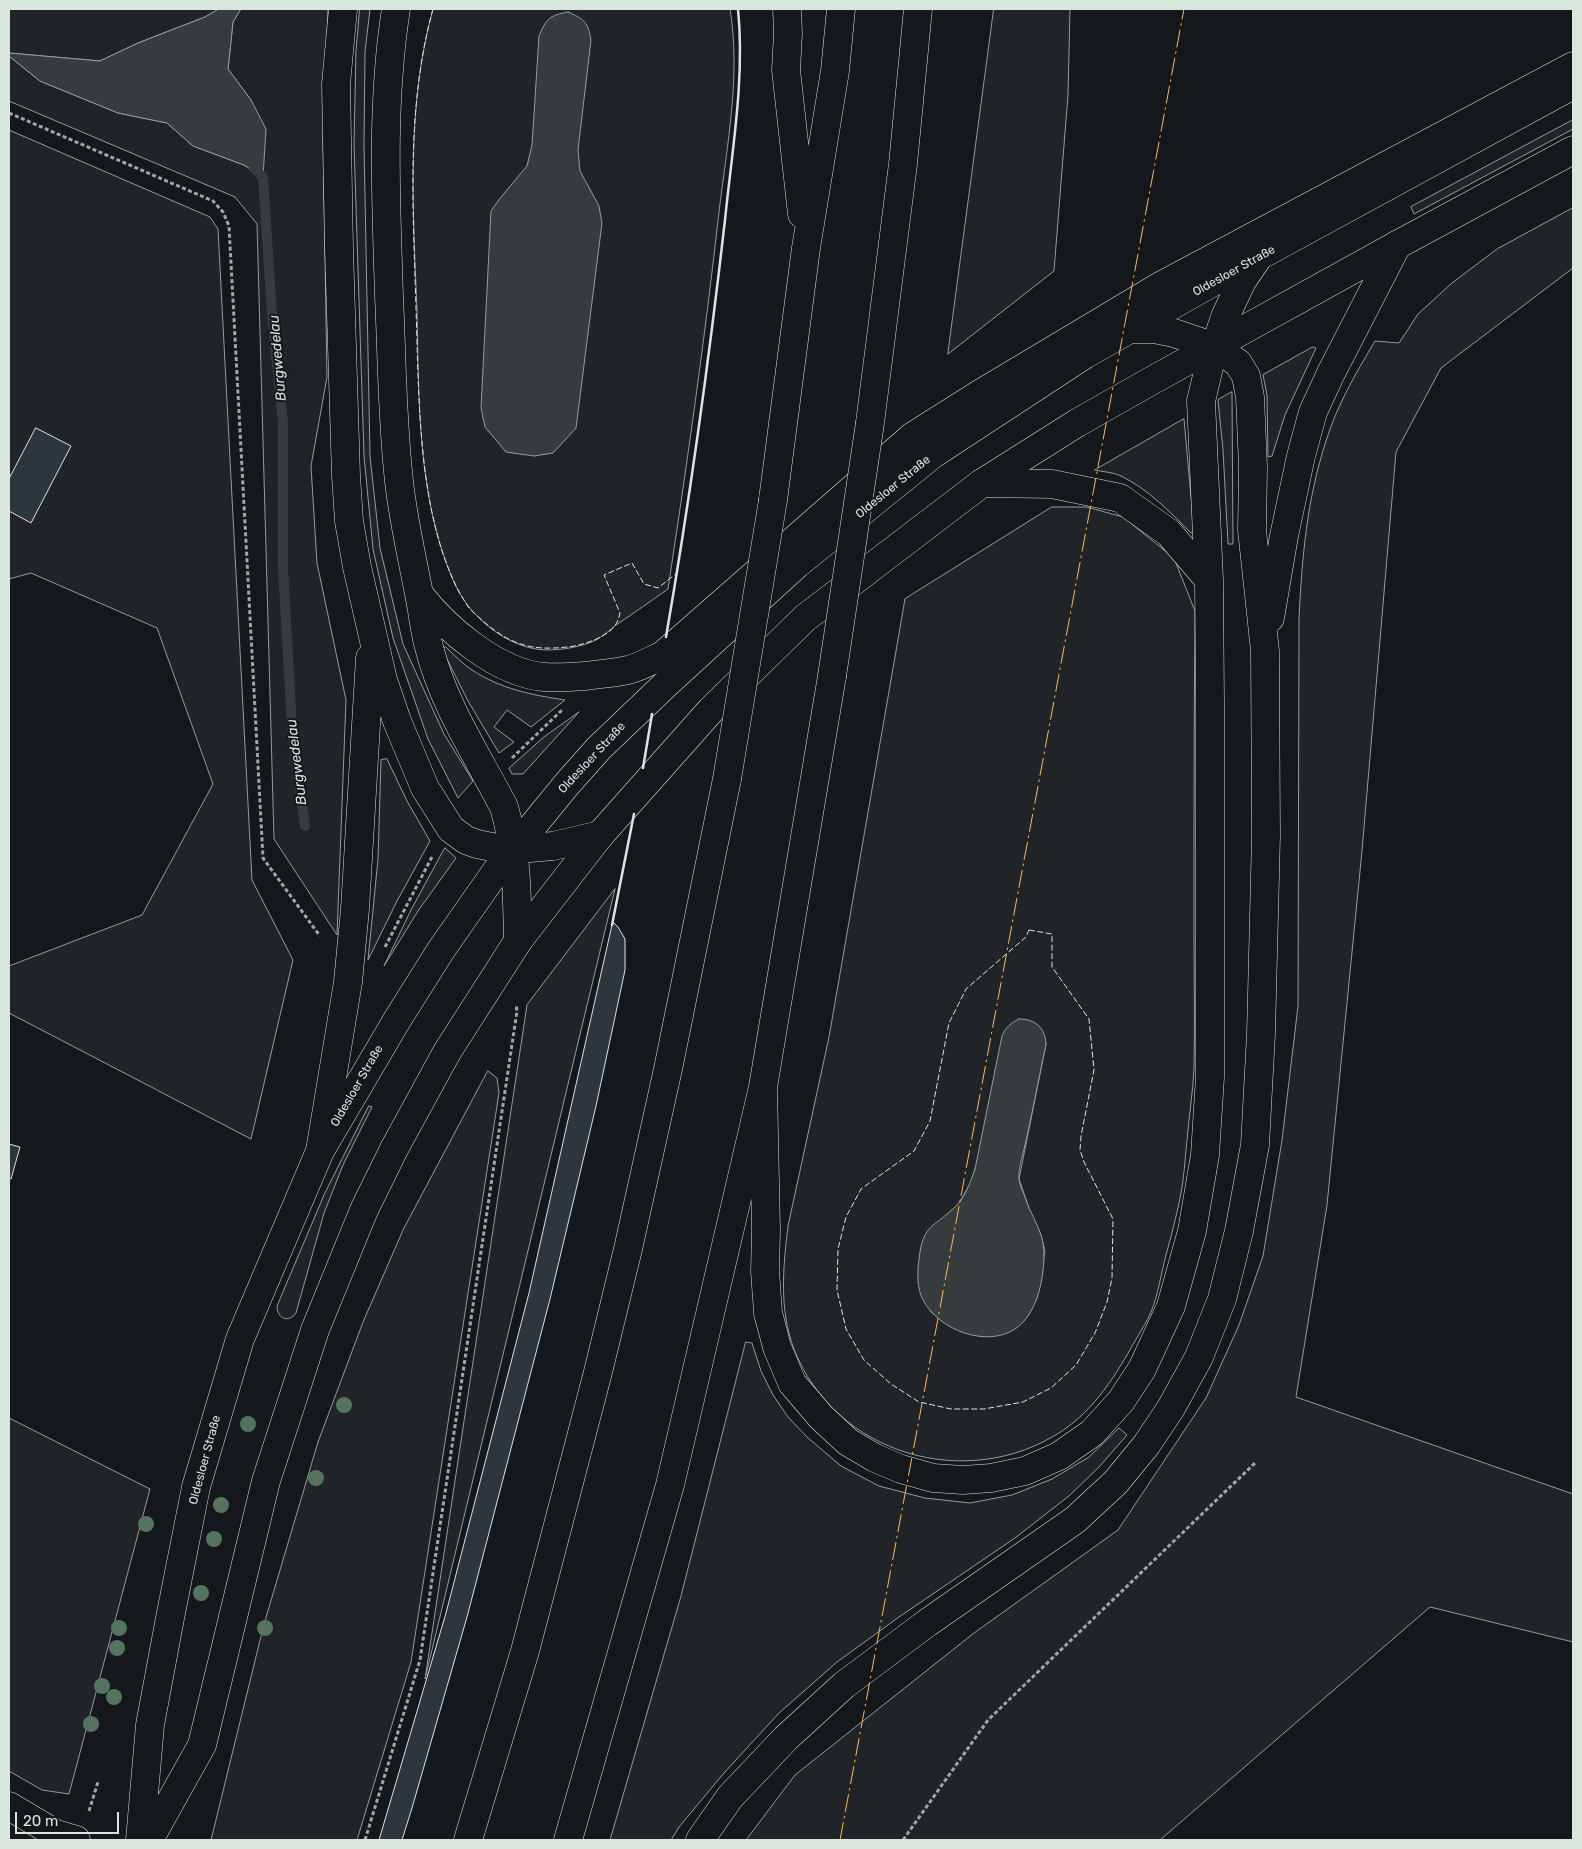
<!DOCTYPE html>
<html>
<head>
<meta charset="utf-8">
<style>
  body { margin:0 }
  #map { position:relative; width:1582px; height:1849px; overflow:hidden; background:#14181c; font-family:Rubik,sans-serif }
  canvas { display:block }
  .frame { position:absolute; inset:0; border:10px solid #d8e6dc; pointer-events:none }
  .scale { position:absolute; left:15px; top:1812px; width:104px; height:22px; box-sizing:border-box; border:2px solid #d8e6dc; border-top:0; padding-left:6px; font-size:15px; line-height:18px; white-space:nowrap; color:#d8e6dc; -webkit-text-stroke:4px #14181c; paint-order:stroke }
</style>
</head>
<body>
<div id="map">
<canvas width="1582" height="1849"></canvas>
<div class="frame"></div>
<div class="scale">20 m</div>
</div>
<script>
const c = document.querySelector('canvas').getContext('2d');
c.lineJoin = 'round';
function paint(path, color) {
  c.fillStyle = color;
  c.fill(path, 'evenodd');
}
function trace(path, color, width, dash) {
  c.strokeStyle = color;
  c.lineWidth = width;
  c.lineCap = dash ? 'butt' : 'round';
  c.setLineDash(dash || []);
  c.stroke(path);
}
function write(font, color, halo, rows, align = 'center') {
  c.font = font + ' Rubik,sans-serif';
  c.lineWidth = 4;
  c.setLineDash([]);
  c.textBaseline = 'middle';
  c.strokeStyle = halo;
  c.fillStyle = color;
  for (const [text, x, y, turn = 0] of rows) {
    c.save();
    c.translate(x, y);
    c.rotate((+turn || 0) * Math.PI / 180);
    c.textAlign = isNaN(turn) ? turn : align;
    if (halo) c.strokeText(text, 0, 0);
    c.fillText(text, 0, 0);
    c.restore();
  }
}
const green = new Path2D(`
  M9,9H219L205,17L138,43L100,61L9,53Z
  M241,9H328L323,140L327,377L311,466L317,563L346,700L337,935L274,839L257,224L235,197L9,101V56L40,81L118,113L167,123L193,146L244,165L263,177L251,100L228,69L233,22Z
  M360,9H370L365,52L364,144L370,456L380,548L403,644L444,734L473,781L458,798L428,739L393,638L373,549L364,456L354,144L356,51Z
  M433,9H730C741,75 727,145 719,212C705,338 687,464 668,589C651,601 634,613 616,625C610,630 603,636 596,640C582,647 562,650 546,650C507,649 467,615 453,580C417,496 419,400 417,310C413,210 406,107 433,9Z
  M994,9H1070L1068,95L1054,271L948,354Z
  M1573,120V129L1414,214L1411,207Z
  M9,130L210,217L218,229L252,880L293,960L251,1139L9,1013V966L142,915L213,784L157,628L31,573L9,579Z
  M1573,208V268L1441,368L1396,452L1362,851L1327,1205L1296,1397L1573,1494V1642L1430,1607L1160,1840H746L795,1775L974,1633L1118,1530L1206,1398L1239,1325L1263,1256L1282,1140L1298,1006L1299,618C1302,557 1307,499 1326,441C1337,405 1356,373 1375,341L1399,343L1418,314L1452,283L1497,249Z
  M1313,347L1316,348L1285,415L1272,456L1268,457L1267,395L1263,375Z
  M1232,392L1233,544H1228L1223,450L1218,400Z
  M1184,419L1194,530L1191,533C1170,512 1148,489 1121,476C1113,472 1103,472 1095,470Z
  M1052,507H1087L1123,517L1174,558L1195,611C1194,718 1194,824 1194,931C1194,977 1195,1023 1194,1068C1193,1092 1189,1116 1187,1140C1185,1159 1184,1180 1180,1198C1176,1218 1171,1237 1166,1255C1161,1274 1158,1295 1151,1312C1147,1322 1140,1332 1135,1341C1116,1375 1095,1409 1062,1431C968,1493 835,1455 794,1349C779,1310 783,1267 788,1226L829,1037L905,599ZM1046,1044L1019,1179L1032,1217L1041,1235L1045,1251L1037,1298L1028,1316L966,1333L949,1326L931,1312L918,1282L947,1214L958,1205L971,1182L975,1169Z
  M446,647C454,655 463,664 472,670C501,689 532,695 565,700L531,727L507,710L494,727L514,742L499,753L468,701L442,649Z
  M579,712L523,774H512L509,768L544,737Z
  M387,759L407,801L430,841L397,901L368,960L378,859L381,760Z
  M445,848L456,858L418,911L384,966L411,910Z
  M615,889L425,1679L527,1005Z
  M488,1071L497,1078L499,1093L411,1662L357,1840H211L264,1624L318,1442L363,1322L403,1230Z
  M369,1106L372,1107L343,1165L324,1213L296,1313C288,1324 277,1318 277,1306L324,1195Z
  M746,1342L752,1343L761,1371L773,1395L788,1417L807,1437L841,1466L879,1486L925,1498L970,1503L1012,1495L1052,1479L1089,1457L1119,1428L1127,1435L1099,1467L1069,1496L1015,1538L899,1617L837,1662L779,1713L724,1773L679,1827L671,1840H610L681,1596Z
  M9,1418L150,1489L69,1794L42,1790L9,1771Z`);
const water = new Path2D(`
  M219,9H241L233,22L228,69L251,100L266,129L263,177L244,165L193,146L167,123L118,113L40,81L9,56V53L100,61L138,43L205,17Z
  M568,12C584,19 588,22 591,40L578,150L580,171L599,206L602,223L576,428L553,453L534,456L506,452L485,427L481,408L491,211L501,197L527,166L532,145L539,36C546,19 550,15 568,12Z
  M1019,1019C1036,1019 1045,1028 1046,1044C1039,1077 1033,1109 1026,1141C1024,1151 1018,1168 1019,1178C1019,1185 1024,1193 1026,1200C1030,1212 1037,1223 1041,1235C1047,1252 1043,1281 1037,1298C1033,1309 1025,1323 1015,1329C986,1348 939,1330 923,1300C917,1289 917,1272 919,1259C923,1223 934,1228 956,1206C965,1197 971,1181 975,1169L1002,1036C1006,1027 1011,1023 1019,1019Z`);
const stream = new Path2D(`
  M254,168L263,177L272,314L283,423V568L292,727L305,826`);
const building = new Path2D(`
  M36,428L71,446L31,523L9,511V479Z
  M613,922L618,927L625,939V970L596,1106L550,1299L467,1617L412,1808L402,1840H379L446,1613L529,1293Z
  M9,1144L20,1147L11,1179L9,1178Z`);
const path = new Path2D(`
  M9,113L213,201L223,212L229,226L263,858L320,936
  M512,758L562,710
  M385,947L433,855
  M89,1811L98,1782
  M365,1840L420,1660L517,1011L516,1004
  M903,1840L988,1720L1255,1463`);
const street = new Path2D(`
  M9,1806L56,1834L76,1840`);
const secondary = new Path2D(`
  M140,1840L150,1725L170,1618L196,1487L240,1339L320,1151L397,1020L441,950L497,870L513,850
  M149,1840L202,1745L266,1481L315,1330L364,1210L394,1149L447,1052L518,941L600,835`);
const primary = new Path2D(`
  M600,835L711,710L805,618L982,483L1077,423L1151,381L1397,245L1573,150
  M513,850L567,784L599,748L666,684L797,564L933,454L1084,355L1259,256L1573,85`);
const highway = new Path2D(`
  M343,9L336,84L339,249L346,476L349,521L357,567L383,680L397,721L425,788L451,829L466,840L477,844L507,850L553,846L600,835
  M396,9C381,104 386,200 389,296C392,358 392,420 399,481C403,519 412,557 419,594C423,612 424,630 429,647C443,704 477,755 504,807C517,851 517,896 518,941
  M787,9L788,33L786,70L802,214
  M870,423L903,164L918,9
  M982,483L1052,484L1120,498L1169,533L1209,580
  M773,500L806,248L835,71L841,9
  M419,594C447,630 498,673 544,677C558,678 572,677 586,676C600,674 614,673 628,670C640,667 652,660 663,655L913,436L978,395L1162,285L1573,66
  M1270,618L1284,536L1301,456L1313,412L1331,373L1397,245
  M763,1087L766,1230L765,1271L768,1313L777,1347L792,1383L821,1417L848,1442L875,1458L901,1469L933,1478L963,1480L991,1478L1025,1471L1059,1456L1092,1433L1121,1401L1142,1369L1171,1306L1192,1231L1205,1155L1210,1077V701L1209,580L1201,401L1211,359L1225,317L1242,281L1259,256
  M320,1151L348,982L355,909L370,658
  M468,1840L525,1651L598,1372L628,1249L668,1069L727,779
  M568,1840L670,1485L763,1087L832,676
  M700,1840L730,1797L786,1738L844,1685L927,1623L1075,1520L1116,1482L1147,1444L1171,1408L1199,1357L1222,1299L1239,1231L1255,1145L1261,1034L1266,836L1265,651L1252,530L1253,467L1250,397L1246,376L1238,363L1215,347L1174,333L1154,329H1130`);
const highwayBridge = new Path2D(`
  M832,676L870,423
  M727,779L773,500`);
const fence = new Path2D(`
  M433,9C406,106 413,208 416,308C419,398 417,532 469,608C473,613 479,617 484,622C511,645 532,651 567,647C581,646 609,637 616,624C618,621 619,617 620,613L604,575L632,563L644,584L658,588L677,573
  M1029,930L1052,934V967L1089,1019L1094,1070L1081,1136L1080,1150L1084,1162L1113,1219L1112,1278L1107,1302L1095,1333L1076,1365L1051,1388L1023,1402L984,1409H951L919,1402L891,1384L864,1360L846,1329L837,1290L838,1249L846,1217L861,1189L914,1151L930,1121L949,1023L966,989L1026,937Z`);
const wall = new Path2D(`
  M666,637C690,499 709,360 725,220C732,150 745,79 738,9
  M643,768L652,714
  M612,925L634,814`);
const power = new Path2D(`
  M840,1840L1184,9`);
const trees = [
  [344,1405],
  [248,1424],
  [316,1478],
  [221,1505],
  [146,1524],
  [214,1539],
  [201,1593],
  [119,1628],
  [265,1628],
  [117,1648],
  [102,1686],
  [114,1697],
  [91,1724]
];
const streetNames = [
  ["Oldesloer Straße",1234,271,-29],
  ["Oldesloer Straße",893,487,-39],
  ["Oldesloer Straße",592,758,-47],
  ["Oldesloer Straße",357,1086,-60],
  ["Oldesloer Straße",205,1460,-75]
];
const waterNames = [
  ["Burgwedelau",278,358,-95],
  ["Burgwedelau",297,762,-97]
];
paint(green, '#202428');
trace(green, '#939e99', 1);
paint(water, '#363b3e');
trace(water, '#939e99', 1);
trace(stream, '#363b3e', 10);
paint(building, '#2c363c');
trace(building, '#d8e6dc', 1);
trace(street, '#d8e6dc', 29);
trace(secondary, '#d8e6dc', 29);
trace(primary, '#d8e6dc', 29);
trace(highway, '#d8e6dc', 29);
trace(path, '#9da8a2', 3, [4, 2.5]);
trace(street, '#14181c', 28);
trace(secondary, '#14181c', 28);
trace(primary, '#14181c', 28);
trace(highway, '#14181c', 28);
trace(highwayBridge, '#d8e6dc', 29, []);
trace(highwayBridge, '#14181c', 28);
trace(fence, '#d8e6dc', 1, [6, 2.5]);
trace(wall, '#d8e6dc', 2.5);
trace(power, '#ffb74d', 1, [18, 4, 2.5, 4]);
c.fillStyle = '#55745f';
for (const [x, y] of trees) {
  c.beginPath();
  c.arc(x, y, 8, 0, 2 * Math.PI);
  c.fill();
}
write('12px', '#d8e6dc', '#14181c', streetNames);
write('italic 14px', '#d8e6dc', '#14181c', waterNames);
</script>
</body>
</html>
